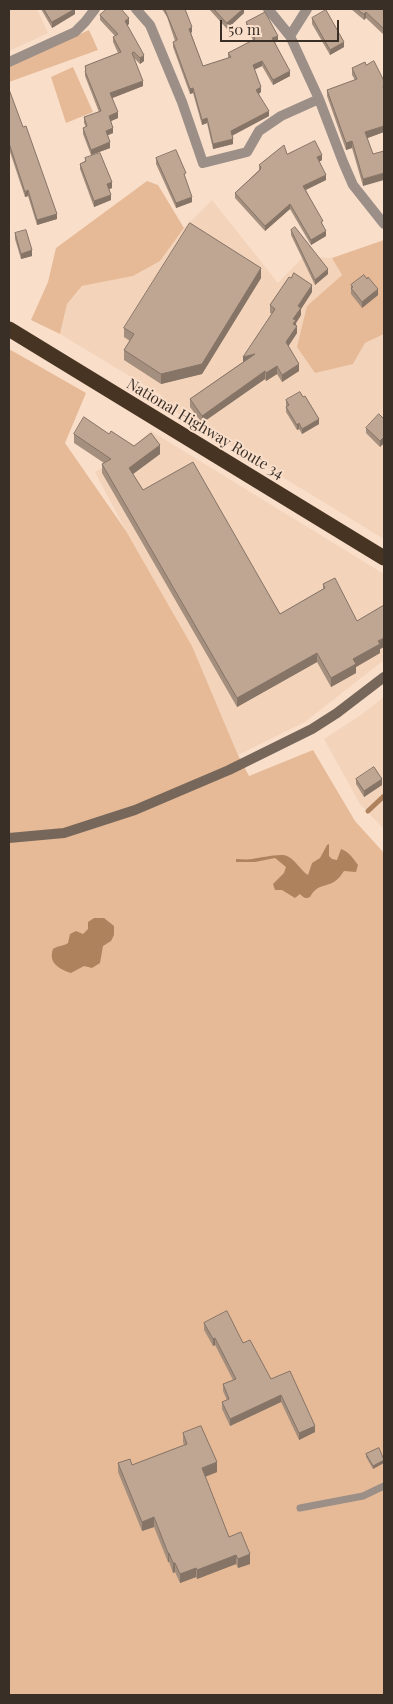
<!DOCTYPE html>
<html>
<head>
<meta charset="utf-8">
<style>
  body { margin:0 }
  #map { position:relative; width:393px; height:1704px; overflow:hidden; background:#f9deca; font-family:"Playfair Display",serif }
  canvas { display:block }
  .frame { position:absolute; inset:0; border:10px solid #392f27; pointer-events:none }
  .scale { position:absolute; left:220px; top:20px; width:119px; height:22px; box-sizing:border-box; border:2px solid #392f27; border-top:0; padding-left:6px; font-size:15px; line-height:18px; white-space:nowrap; color:#392f27; -webkit-text-stroke:4px #f9deca; paint-order:stroke }
</style>
</head>
<body>
<div id="map">
<canvas width="393" height="1704"></canvas>
<div class="frame"></div>
<div class="scale">50 m</div>
</div>
<script>
const c = document.querySelector('canvas').getContext('2d');
c.lineJoin = 'round';
function paint(path, color) {
  c.fillStyle = color;
  c.fill(path, 'evenodd');
}
function trace(path, color, width, dash) {
  c.strokeStyle = color;
  c.lineWidth = width;
  c.lineCap = dash ? 'butt' : 'round';
  c.setLineDash(dash || []);
  c.stroke(path);
}
function write(font, color, halo, rows, align = 'center') {
  c.font = font + ' "Playfair Display",serif';
  c.lineWidth = 4;
  c.setLineDash([]);
  c.textBaseline = 'middle';
  c.strokeStyle = halo;
  c.fillStyle = color;
  for (const [text, x, y, turn = 0] of rows) {
    c.save();
    c.translate(x, y);
    c.rotate((+turn || 0) * Math.PI / 180);
    c.textAlign = isNaN(turn) ? turn : align;
    if (halo) c.strokeText(text, 0, 0);
    c.fillText(text, 0, 0);
    c.restore();
  }
}
const built = new Path2D(`
  M9,9H37L48,33L9,51Z
  M212,200L278,283L304,256L332,258L342,275L307,306L353,364L365,343L384,334V539L174,411L161,395L60,334L67,304L83,286L133,276L160,261L184,228Z
  M151,431L384,574V660L305,722L238,755L192,646L126,531L95,472L125,454Z
  M384,697V829L360,804L324,739L358,717Z`);
const green = new Path2D(`
  M89,30L98,50L9,82V67Z
  M73,67L93,112L66,123L51,77Z
  M147,181L158,185L184,228L160,261L133,276L82,286L67,304L60,334L31,320L48,282L56,248Z
  M384,240V334L365,343L353,364L315,373L297,347L307,306L342,275L332,258Z
  M9,349L86,393L65,443L126,531L192,646L238,755L249,776L313,750L355,821L384,853V1695H9Z`);
const water = new Path2D(`
  M329,844V856L332,859L337,860L341,849C349,852 353,858 358,865L356,872L344,871C331,892 320,879 310,897C305,899 304,898 300,894L295,898L282,890H275L273,884L284,873L286,867L275,858L255,862H236V859C241,859 247,860 252,859C260,858 281,853 287,856C296,860 300,870 308,875L312,863L320,858L327,845Z
  M94,918H104L114,926V935L111,941L103,946L100,963L92,968L84,966L71,973C59,969 48,963 53,949C59,945 64,946 68,943L70,934L76,931L83,934L88,929V922Z`);
const stream = new Path2D(`
  M368,811L384,796`);
const lane = new Path2D(`
  M300,1508L363,1496L384,1486`);
const street = new Path2D(`
  M136,9L150,25L182,102L203,163L247,152L259,131L281,116L319,99
  M268,9L290,36L319,99L343,162L353,185L384,224
  M290,36L307,9
  M9,62L75,32L85,22L95,9`);
const secondary = new Path2D(`
  M9,838L64,833L135,810L229,770L312,729L337,713L384,677`);
const highway = new Path2D(`
  M9,329L384,558`);
const wall = new Path2D(`
  M41,9H75V14L52,28Z
  M162,9H185L192,32L191,33L203,66L228,58V53L253,40L246,27V22L278,41L275,42L290,76L273,85L262,66L254,70L261,92L259,94L269,116L232,136L233,144L213,149L207,123L202,125L193,93L190,94L173,47V42L175,41L167,17Z
  M209,9H244V13L227,29Z
  M351,9H384V35L366,18L364,20Z
  M100,15L129,24L127,25L144,61L140,64L133,57L143,86L112,98L118,118L111,121L113,133L108,135L110,148L91,155L83,134V128L86,127L84,123V117L99,112L85,76V66L118,53L113,42V37L115,36L100,20Z
  M312,18L344,47L330,55L312,24Z
  M366,65L384,81V132L367,138L363,186L352,148L346,150L327,96V90L355,80L352,75V68Z
  M9,93L57,219L37,225L28,196L25,197L9,149Z
  M287,154L322,160L319,162L326,180L306,190L323,225L326,236L311,245L290,209L265,231L235,198V193L259,170V165Z
  M85,158L112,188L109,189L111,200L94,207L80,169V164L85,161Z
  M156,158L186,179L192,202L176,208L156,164Z
  M291,230L328,274L315,285L291,235Z
  M15,233L32,256L21,259L15,239Z
  M261,278L202,374L161,384L124,360V350L130,341L124,337V328Z
  M291,278L312,292L301,309V315L296,323L297,333L288,346L299,371L282,382L277,374L266,381L265,379L202,423L190,407V399L243,362L272,314L270,313V305Z
  M351,285L378,295L362,308L351,294Z
  M286,400L319,424L302,434L299,429L297,430L286,412Z
  M384,419V444V443L380,447L366,433V428Z
  M74,434H109L134,446L160,454L133,474L143,490L280,614L323,589V584L357,621L384,605V647L380,649V653L356,667V673L331,687L317,662L237,707L102,473V464L104,463L74,443Z
  M356,779L382,785L364,797L356,784Z
  M204,1323L243,1343L271,1379L315,1432L299,1440L281,1402L230,1426L222,1409V1402L227,1400L223,1391V1384L233,1380L215,1345L213,1346L204,1330Z
  M183,1433L217,1472L205,1477L229,1537L250,1564L238,1568L236,1564L197,1579L196,1577L180,1583L175,1572L173,1573L169,1562H168L154,1527L142,1531L118,1472V1463L132,1465L184,1445L183,1442Z
  M379,1448L373,1469L366,1457V1454Z`);
const shadedWall = new Path2D(`
  M75,9V14L52,28V22Z
  M243,9H244V13L227,29V23Z
  M366,12V18L364,20V14Z
  M129,18V24L125,27V21Z
  M192,27V32L189,34V29Z
  M278,36V41L272,44V38Z
  M344,42V47L330,55V50Z
  M144,55V61L140,64V58Z
  M262,61V66L253,70V65Z
  M290,71V76L273,85V80Z
  M143,81V86L110,99V93Z
  M261,87V92L256,95V90Z
  M193,88V93L190,94V89Z
  M269,111V116L231,136V131Z
  M118,112V118L109,122V116Z
  M207,118V123L202,125V120Z
  M384,126V132L365,139V132Z
  M113,128V133L106,136V131Z
  M233,139V144L213,149V144Z
  M352,141V148L346,150V143Z
  M110,142V148L91,155V150Z
  M322,155V160L317,163V157Z
  M384,173V180L363,186V179Z
  M326,175V180L303,191V186Z
  M112,182V188L107,190V184Z
  M28,190V196L25,197V192Z
  M111,195V200L94,207V201Z
  M192,197V202L176,208V203Z
  M290,204V209L265,231V226Z
  M57,214V219L37,225V220Z
  M326,231V236L311,245V240Z
  M32,250V256L21,259V254Z
  M261,268V278L202,374L161,384V374Z
  M328,269V274L315,285V280Z
  M312,285V292L301,309V315L296,323V328L297,326V333L286,350V342L298,306Z
  M378,289V295L362,308V302Z
  M255,354L243,364V357Z
  M299,364V371L282,382V375Z
  M277,366V374L266,381V373Z
  M265,371V379L202,423V416Z
  M319,419V424L302,434V429Z
  M299,423V429L297,430V425Z
  M384,437V443L380,447V441Z
  M160,445V454L129,477V468Z
  M384,638V647L380,649V653L356,667V673L331,687V678L353,659L378,641Z
  M317,653V662L237,707V698Z
  M382,779V785L364,797V791Z
  M215,1338V1345L213,1346V1339Z
  M281,1395V1402L230,1426V1419Z
  M315,1426V1432L299,1440V1433Z
  M384,1460V1463L373,1469V1466Z
  M217,1462V1472L202,1478V1468Z
  M154,1517V1527L142,1531V1522Z
  M168,1553H169V1562H168Z
  M250,1554V1564L238,1568V1559Z
  M236,1555V1564L197,1579V1570Z
  M173,1563H175V1572L173,1573Z
  M196,1568V1577L180,1583V1574Z`);
const building = new Path2D(`
  M44,9H75L52,22Z
  M107,9H121L129,18L125,21L144,55L140,58L134,52L132,53L143,81L110,93L118,112L109,116L113,128L106,131L110,142L91,150L83,128L87,126L84,117L101,111L85,71L86,70L85,66L121,52L113,37L118,34L100,15Z
  M165,9H185L192,27L189,29L203,66L231,57L228,53L255,39L246,22L265,12L278,36L272,38L290,71L273,80L262,61L253,65L261,87L256,90L269,111L231,131L233,139L213,144L207,118L202,120L193,88L190,89L173,42L177,40Z
  M214,9H243L227,23Z
  M357,9H384V29L366,12L364,14Z
  M326,10L344,42L330,50L312,18Z
  M374,61L384,81V85L383,86L384,91V126L365,132L373,154L384,151V173L363,179L352,141L346,143L327,90L357,79L352,68L365,62L366,65Z
  M10,92L23,127L26,126L57,214L37,220L28,190L25,192L9,143V93Z
  M315,141L322,155L317,157L326,175L303,186L323,221L321,222L326,231L311,240L290,204L265,226L235,193L260,170L261,167L259,165L284,145L287,154Z
  M176,150L186,173L184,174L192,197L176,203L156,158Z
  M100,153L112,182L107,184L111,195L94,201L80,164L86,161L85,158Z
  M190,223L261,268L202,364L161,374L124,350L134,334L124,328Z
  M295,227L328,269L315,280L291,230Z
  M26,230L32,250L21,254L15,233Z
  M294,273L312,285L298,306L301,308L293,319L296,320L293,324L297,326L286,342L299,364L282,375L277,366L266,373L265,371L202,416L190,399L255,354L243,357L275,309L270,305L289,277L291,278Z
  M364,275L367,279L368,277L378,289L362,302L351,288L353,287L351,285Z
  M300,392L303,397L305,396L319,419L302,429L299,423L297,425L286,407L289,405L286,400Z
  M379,414L384,419V438V437L380,441L366,428Z
  M84,417L109,434L111,431L134,446L151,433L160,445L129,468L143,490L193,462L280,614L325,588L323,584L335,578L357,621L384,605V638L378,641L380,644L353,659L356,664L331,678L317,653L237,698L102,464L111,459L74,434Z
  M374,767L382,779L364,791L356,779Z
  M227,1311L243,1343L250,1340L271,1379L290,1371L315,1426L299,1433L281,1395L230,1419L222,1402L229,1399L223,1384L236,1379L215,1338L213,1339L204,1323Z
  M201,1426L217,1462L202,1468L229,1537L241,1532L250,1554L238,1559L236,1555L197,1570L196,1568L180,1574L175,1563H173L169,1553H168L154,1517L142,1522L118,1463L130,1459L132,1465L187,1444L183,1433Z
  M379,1448L384,1460L373,1466L366,1454Z`);
const streetNames = [
  ["National Highway Route 34",205,429,31]
];
paint(built, '#f3d3b9');
paint(green, '#e6ba97');
paint(water, '#af825e');
trace(stream, '#af825e', 5);
trace(lane, '#9b8f87', 7);
trace(street, '#9b8f87', 10);
trace(secondary, '#77675b', 10);
trace(highway, '#483423', 15);
paint(wall, '#a48f7e');
paint(shadedWall, '#867467');
paint(building, '#bfa693');
trace(building, '#867467', 1);
write('15px', '#392f27', '#f9deca', streetNames);
</script>
</body>
</html>
